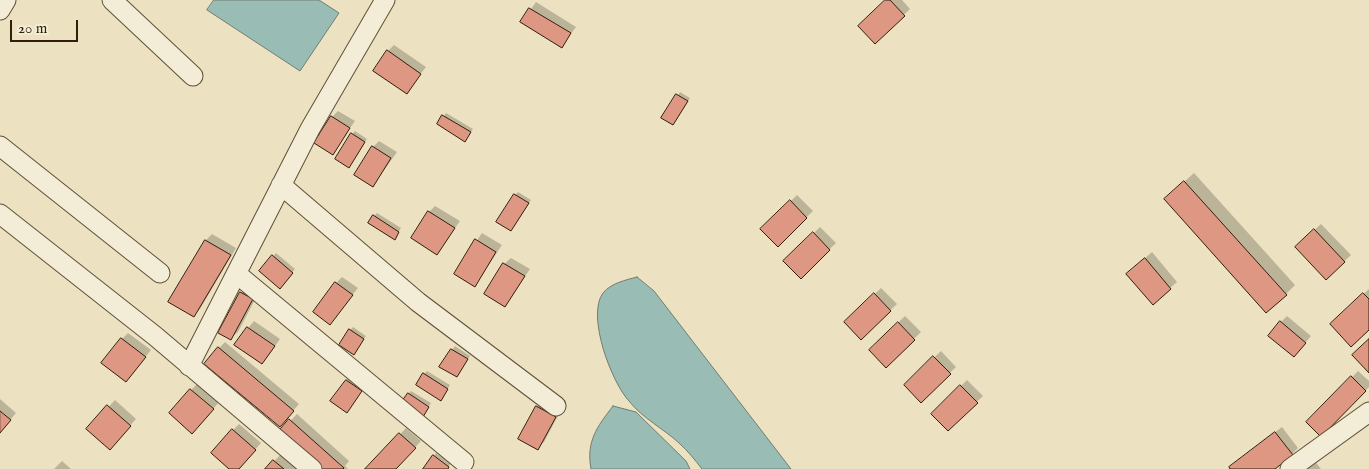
<!DOCTYPE html>
<html>
<head>
<meta charset="utf-8">
<style>
  body { margin:0 }
  #map { position:relative; width:1369px; height:469px; overflow:hidden; background:#ece1c0; font-family:"IM FELL English",serif }
  canvas { display:block }
  .scale { position:absolute; left:10px; top:20px; width:68px; height:22px; box-sizing:border-box; border:2px solid #321e0b; border-top:0; padding-left:6px; font-size:15px; line-height:18px; white-space:nowrap; color:#321e0b; -webkit-text-stroke:4px #f3ecd6; paint-order:stroke }
</style>
</head>
<body>
<div id="map">
<canvas width="1369" height="469"></canvas>
<div class="scale">20 m</div>
</div>
<script>
const c = document.querySelector('canvas').getContext('2d');
c.lineJoin = 'round';
function paint(path, color) {
  c.fillStyle = color;
  c.fill(path, 'evenodd');
}
function trace(path, color, width, dash) {
  c.strokeStyle = color;
  c.lineWidth = width;
  c.lineCap = dash ? 'butt' : 'round';
  c.setLineDash(dash || []);
  c.stroke(path);
}
const water = new Path2D(`
  M214,0H319L339,13L300,71L207,10Z
  M637,277L654,291L791,469H702C695,460 688,451 679,443C664,429 642,418 629,401C612,383 586,316 603,293C611,283 626,280 637,277Z
  M613,406L636,412L686,461L690,469H591C586,441 597,427 613,406Z`);
const shadow = new Path2D(`
  M887,0H902L910,9L875,42Z
  M536,2L576,27L561,47L522,22Z
  M394,45L426,67L406,92L388,51Z
  M680,92L690,98L676,121L663,117Z
  M338,111L355,121L332,153V117Z
  M446,113L473,129L465,140L438,124Z
  M355,131L367,139L352,163V134Z
  M379,141L397,152L373,186V147Z
  M1194,173L1295,285L1286,294L1175,190Z
  M518,192L531,200L514,227L515,195Z
  M797,195L813,211L778,245L762,229Z
  M435,206L460,221L437,253L429,212Z
  M377,213L401,228L395,238L374,216Z
  M1321,224L1351,255L1326,278L1296,247Z
  M820,227L836,243L801,277L785,261Z
  M482,233L502,245L475,285L455,273Z
  M212,234L236,248L200,309L194,315L206,240Z
  M1152,252L1177,282L1153,303L1134,268Z
  M276,253L295,269L283,284L261,271Z
  M511,258L530,269L505,306L504,264Z
  M342,277L358,288L330,323L336,283Z
  M247,286L259,292L238,332L231,338L241,293Z
  M881,288L897,304L861,338L846,322Z
  M1369,289V328L1338,318Z
  M905,316L921,332L886,366L870,350Z
  M1287,316L1311,336L1300,349L1281,322Z
  M254,321L280,339L268,356L248,328Z
  M353,327L366,336L354,353L350,330Z
  M128,333L151,350L126,381L122,339Z
  M225,342L299,404L286,419L219,348Z
  M455,346L470,356L457,376L441,366Z
  M941,351L956,367L921,401L905,385Z
  M427,371L450,385L443,396L424,374Z
  M1358,371L1369,381V387L1321,435L1308,422Z
  M349,378L364,388L349,409L346,380Z
  M967,380L983,396L948,429L933,414Z
  M197,384L219,402L199,426L191,390Z
  M411,391L431,403L426,412L409,394Z
  M0,399L16,413L0,432Z
  M115,400L136,419L116,442L88,429Z
  M543,401L561,410L544,442L538,448L537,407Z
  M297,414L349,461L345,466L348,469H324L281,431Z
  M239,424L261,443L238,469H231L233,430Z
  M1282,427L1298,448L1292,454L1272,469H1232L1230,467L1237,461Z
  M406,428L421,441L395,469H367Z
  M436,453L451,463L447,469H424Z
  M280,455L297,469H267Z
  M1313,459L1321,469H1302Z
  M62,461L71,469H54Z`);
const building = new Path2D(`
  M885,0H890L905,16L875,44L858,26Z
  M529,8L571,33L562,48L520,22Z
  M387,50L421,74L407,94L373,71Z
  M676,94L688,101L673,125L661,118Z
  M442,115L471,132L465,142L437,124Z
  M331,116L350,128L333,155L314,143Z
  M351,133L365,142L349,168L335,159Z
  M372,146L391,158L373,187L354,175Z
  M1184,181L1287,295L1266,313L1164,199Z
  M514,194L529,203L511,231L496,222Z
  M790,200L807,218L778,247L760,229Z
  M428,211L455,228L437,255L411,238Z
  M373,215L399,232L395,240L368,223Z
  M1314,229L1345,262L1326,280L1295,247Z
  M813,232L830,250L801,279L783,261Z
  M475,239L496,252L475,287L454,274Z
  M205,240L231,255L194,317L168,302Z
  M272,255L293,273L280,289L259,271Z
  M1145,258L1171,289L1153,305L1126,274Z
  M503,263L525,276L505,307L484,294Z
  M335,282L353,295L330,325L313,312Z
  M240,292L253,299L231,340L218,333Z
  M874,293L891,311L861,340L844,322Z
  M1363,293L1369,299V330L1351,347L1330,324Z
  M1280,321L1306,343L1294,357L1268,336Z
  M898,322L915,340L886,368L869,350Z
  M247,327L275,346L262,364L234,345Z
  M349,329L364,339L354,355L339,345Z
  M121,338L146,357L126,382L101,363Z
  M1369,339V373L1352,355Z
  M218,347L294,411L280,427L204,364Z
  M451,349L468,359L457,377L439,367Z
  M933,356L951,374L921,403L904,385Z
  M423,373L448,389L441,401L416,385Z
  M1351,376L1366,391L1321,437L1306,422Z
  M346,380L362,391L347,413L330,401Z
  M960,385L978,403L948,431L931,414Z
  M190,389L214,409L192,434L169,413Z
  M408,393L429,407L423,417L401,403Z
  M107,405L131,426L110,450L86,429Z
  M536,406L556,417L538,450L518,439Z
  M0,411L11,420L0,433Z
  M289,419L344,468L343,469H322L279,431Z
  M232,429L256,450L239,469H229L211,453Z
  M1275,432L1293,455L1275,469H1230L1229,467Z
  M399,433L416,448L396,469H365Z
  M433,455L449,467L448,469H423Z
  M273,460L284,469H265Z`);
const minor = new Path2D(`
  M112,0L193,76
  M0,10L6,0
  M0,146L160,273
  M281,185L418,302L556,406
  M0,214L155,336L312,469
  M237,274L464,462
  M189,366L310,129L385,0
  M1290,469L1369,412`);
paint(water, '#99bdb5');
trace(water, '#707d71', 1);
paint(shadow, '#0003');
paint(building, '#de9782');
trace(building, '#321e0b', 1);
trace(minor, '#604f38', 21);
trace(minor, '#f3ecd6', 19);
</script>
</body>
</html>
